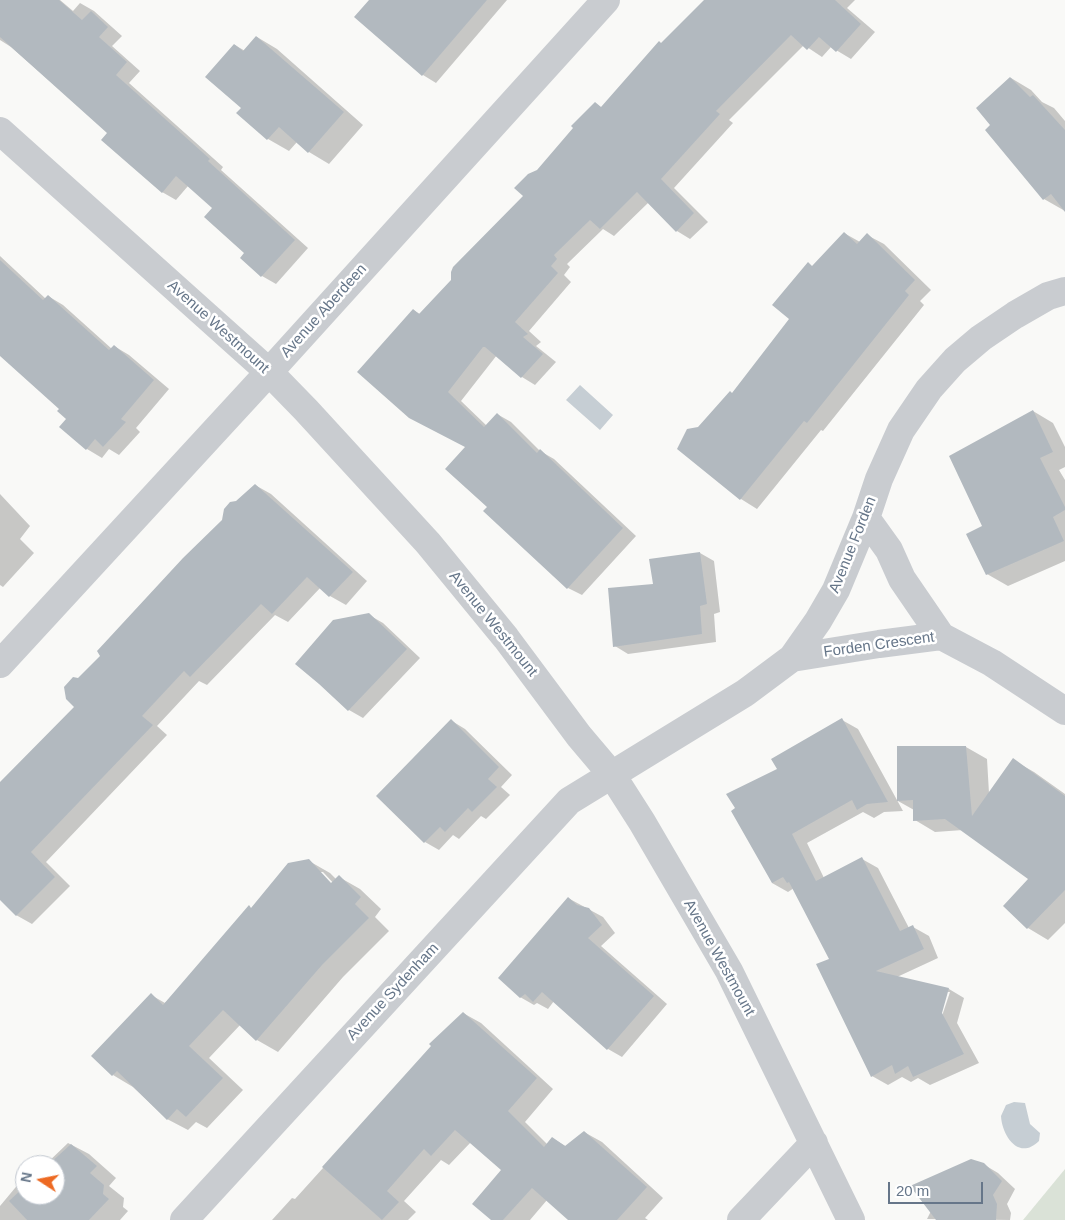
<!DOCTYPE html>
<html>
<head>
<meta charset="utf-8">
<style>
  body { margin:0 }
  #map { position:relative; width:1065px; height:1220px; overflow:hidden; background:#f9f9f7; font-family:Helvetica,sans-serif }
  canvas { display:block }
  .north { position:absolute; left:15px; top:1155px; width:50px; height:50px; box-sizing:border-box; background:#fff; border:1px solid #c2c8d0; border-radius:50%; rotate:281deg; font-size:14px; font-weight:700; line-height:20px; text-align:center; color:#667689 }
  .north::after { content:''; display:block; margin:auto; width:18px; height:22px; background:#ed6a23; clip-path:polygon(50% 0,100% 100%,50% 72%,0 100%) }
  .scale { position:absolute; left:888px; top:1182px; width:95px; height:22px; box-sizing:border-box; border:2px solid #667689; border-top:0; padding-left:6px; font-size:15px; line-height:18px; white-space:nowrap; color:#667689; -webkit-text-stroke:4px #fff; paint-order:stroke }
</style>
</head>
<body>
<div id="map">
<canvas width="1065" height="1220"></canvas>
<div class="north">N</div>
<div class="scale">20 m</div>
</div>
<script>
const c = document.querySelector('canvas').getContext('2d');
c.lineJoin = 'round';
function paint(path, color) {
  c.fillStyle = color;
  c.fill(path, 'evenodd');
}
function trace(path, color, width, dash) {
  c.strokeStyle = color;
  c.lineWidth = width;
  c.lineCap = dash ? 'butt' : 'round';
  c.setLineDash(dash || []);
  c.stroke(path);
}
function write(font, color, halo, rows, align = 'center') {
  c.font = font + ' Helvetica,sans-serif';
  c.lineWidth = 5;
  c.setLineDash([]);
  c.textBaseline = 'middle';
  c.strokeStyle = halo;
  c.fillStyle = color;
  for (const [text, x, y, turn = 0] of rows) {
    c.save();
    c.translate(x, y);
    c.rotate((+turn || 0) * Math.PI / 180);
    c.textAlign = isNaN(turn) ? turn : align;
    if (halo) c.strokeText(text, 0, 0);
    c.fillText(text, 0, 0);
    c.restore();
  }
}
const green = new Path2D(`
  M1065,1169V1220H1023Z`);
const water = new Path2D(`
  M580,385L613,415L600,430L566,400Z
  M1014,1102L1025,1103L1030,1124L1040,1133L1039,1141C1019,1161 1002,1136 1001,1116L1006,1105Z`);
const shadow = new Path2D(`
  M0,0H60L73,11L80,3L94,11L122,36L112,46L140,71L129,83L223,167L221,170L308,248L276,284L262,276L242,258L246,253L214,208L188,186L176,200L162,192L109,133L11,47L0,40Z
  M370,0H507L436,83L423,75Z
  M706,0H855L847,8L875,32L851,59L831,47L822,57L804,45L729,120L733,123L674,188L708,222L690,239L677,231L649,202L614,236L603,229L567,264L570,267L564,275L571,282L529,331L541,342L536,346L556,362L535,385L522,377L497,355L461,401L487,426L497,414L511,422L540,451L554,459L636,536L582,595L568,588L489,507L413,310L420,314L452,280L525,196L538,171L595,103L602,108L662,44Z
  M257,37L277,49L363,125L329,164L309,152L297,142L289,151L268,139L238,113L242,108L235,45L245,51Z
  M1011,78L1031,90L1042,102L1054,108L1065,121V211L1044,199L992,126Z
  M844,233L860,242L867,235L884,244L931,290L920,301L924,305L823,431L821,430L757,509L741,499L678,449L732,394L791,319L813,267Z
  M0,256L46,299L48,296L63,305L112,349L114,346L129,355L169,389L136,428L140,432L119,455L109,449L102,458L87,449L61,409L0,354Z
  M1033,411L1053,423L1065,447V467L1059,470L1065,480V561L1008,586L987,574L968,535L984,526Z
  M255,485L271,494L367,581L346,605L330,596L321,587L288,622L275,615L207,685L199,681L157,726L167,735L46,862L70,886L32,924L16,915L0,899V784L75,707L78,679L101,657L223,520L236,502Z
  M0,494L30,526L20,539L34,553L3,587L0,585Z
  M700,553L714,561L720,612L714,614L716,642L628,654L615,646L655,585L650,560Z
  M369,615L383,623L420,658L363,718L349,710L320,683Z
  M842,720L858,729L903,811L884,812L874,818L863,812L807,843L824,878L862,859L878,868L909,928L913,927L929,936L938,958L897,977L949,989L964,998L957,1023L979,1063L930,1085L918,1078L911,1082L902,1077L888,1085L872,1076L831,960L794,888L788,892L772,883L778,769ZM947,992H950L941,1019H939Z
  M452,721L465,729L512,775L501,787L510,795L486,819L481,816L459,839L453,835L439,850L425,842Z
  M966,747L987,759L989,793L1013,760L1034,772L1065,794V923L1048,940L1028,928L1030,879L963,830L935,832L915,820L914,810L898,801Z
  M309,861L330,873L336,879L339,877L360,889L381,909L375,917L389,931L343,977L278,1052L257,1040L241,1024L209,1058L243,1090L207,1128L196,1122L188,1130L167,1119L133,1087L113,1075L151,995L165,1003L252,909ZM319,872H323L336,886L334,888Z
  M568,898L603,917L615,933L601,946L667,1004L622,1057L608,1049L554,1001L548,1009L537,1003L534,1005L520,997Z
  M463,1013L481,1023L553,1089L525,1122L547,1144L552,1138L567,1147L584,1132L602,1142L663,1198L645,1218L648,1220H570L547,1200L530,1220H493L502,1170L471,1142L449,1165L441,1160L404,1201L416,1212L408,1220H272L292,1198L295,1199Z
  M68,1143L89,1154L116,1178L109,1186L124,1198L123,1207L128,1211L120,1220H0V1206L25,1176V1195H55V1165H45Z
  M983,1164L998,1173L1015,1189L1007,1204L1011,1213L1010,1220L927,1219L931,1211Z`);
const building = new Path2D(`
  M0,0H59L82,20L91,11L108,27L99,37L127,62L116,75L210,159L208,161L295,240L261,277L240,258L244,253L204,217L212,208L176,176L162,193L101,140L107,133L0,37Z
  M369,0H487L422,76L354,17Z
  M704,0H835L861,24L836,52L819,37L807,50L791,35L716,111L720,114L661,179L694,213L676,232L637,192L600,229L590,220L554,255L557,259L551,266L558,273L515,322L528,334L523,337L543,354L521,378L485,347H483L448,392L484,427L497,413L537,453L540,449L623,528L567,589L483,511L487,507L445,469L465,447L409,418L357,372L413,309L419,314L451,280V272L453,267L523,196L514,188L528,174L537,170L573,128L571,126L595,102L601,107L659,41L661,43Z
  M256,36L344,112L308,153L279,127L267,140L236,113L241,108L205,77L234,44L243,51Z
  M1010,77L1030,97L1033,95L1065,130V212L1051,194L1043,200L985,130L990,125L976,108Z
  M844,232L857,244L867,233L915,280L905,291L909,295L807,423L804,421L740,500L677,449L687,429L698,427L730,391L732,393L789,319L772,305L808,262L812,266Z
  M0,260L43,300L48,295L109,350L114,345L154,380L121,419L126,422L103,447L95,439L86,450L59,427L66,419L57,411L59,409L0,356Z
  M1033,410L1053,452L1040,458L1065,507V510L1053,517L1064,541L986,575L966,534L982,526L949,456Z
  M255,484L353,572L329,597L307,577L272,614L261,604L190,677L184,671L142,716L153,725L31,852L55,877L16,916L0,900V782L74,707L66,699L64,687L73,677L78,678L100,656L97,651L183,558L222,520L224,509L230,502L236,501Z
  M700,552L707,604L700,606L702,634L613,647L608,588L653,584L649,559Z
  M369,613L407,649L348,711L319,684L295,664L333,620Z
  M842,718L888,802L867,804L857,810L852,800L792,834L816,881L862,857L900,931L913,925L924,949L876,971L949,988L942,1013L964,1054L913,1077L908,1066L895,1074L892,1065L871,1077L816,964L829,959L789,882L787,883L783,877L772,883L731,811L735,808L726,794L777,769L771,759Z
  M451,719L499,767L488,779L497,787L472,812L468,808L445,832L440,827L424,843L376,796Z
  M897,746H966L972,816L1013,758L1065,796V890L1027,929L1003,906L1028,879L945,819L913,821V800L897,801Z
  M309,859L331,883L339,875L361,897L355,904L369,918L322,965L256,1041L223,1010L189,1046L223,1078L186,1117L177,1109L167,1120L117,1071L112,1076L91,1056L151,993L163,1005L249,905L251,908L288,863Z
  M568,897L577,905L589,908L602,925L588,938L654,996L607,1050L542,992L533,1002L525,994L520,998L498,978Z
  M463,1012L537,1078L508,1111L544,1147L552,1137L565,1146L584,1131L647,1187L617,1220H568L532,1188L503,1220H491L472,1204L501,1170L455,1130L431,1156L424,1149L387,1191L399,1202L382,1220L322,1167L431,1046L429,1044Z
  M71,1144L97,1166L90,1173L104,1185L103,1194L109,1199L89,1220H27L9,1201L25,1186V1195H55V1165H48Z
  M971,1159L984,1163L1002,1181L993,1195L997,1204L996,1220H936L910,1186Z`);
const street = new Path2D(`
  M0,131L269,372L306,410L428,543L506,638L579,736L612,775L642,822L729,971L851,1220
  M866,518L889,550L902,579L941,636
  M792,658L879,644L941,636L992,663L1065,711
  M0,664L269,372L606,0
  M184,1220L569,801L745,693L792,658L818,621L836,590L866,518L879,479L901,430L929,389L955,360L981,338L1015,315L1048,296L1065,291
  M741,1220L814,1143`);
const streetNames = [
  ["Avenue Aberdeen",324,311,-48],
  ["Avenue Westmount",218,327,42],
  ["Avenue Forden",853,545,-68],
  ["Avenue Westmount",493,624,51],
  ["Forden Crescent",879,645,-8],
  ["Avenue Westmount",719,958,61],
  ["Avenue Sydenham",393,992,-47]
];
paint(green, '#dae2d7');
paint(water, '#c6ced4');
paint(shadow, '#0003');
paint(building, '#b2b9bf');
trace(street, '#c9ccd0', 28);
write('15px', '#667689', '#fff', streetNames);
</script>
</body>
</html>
